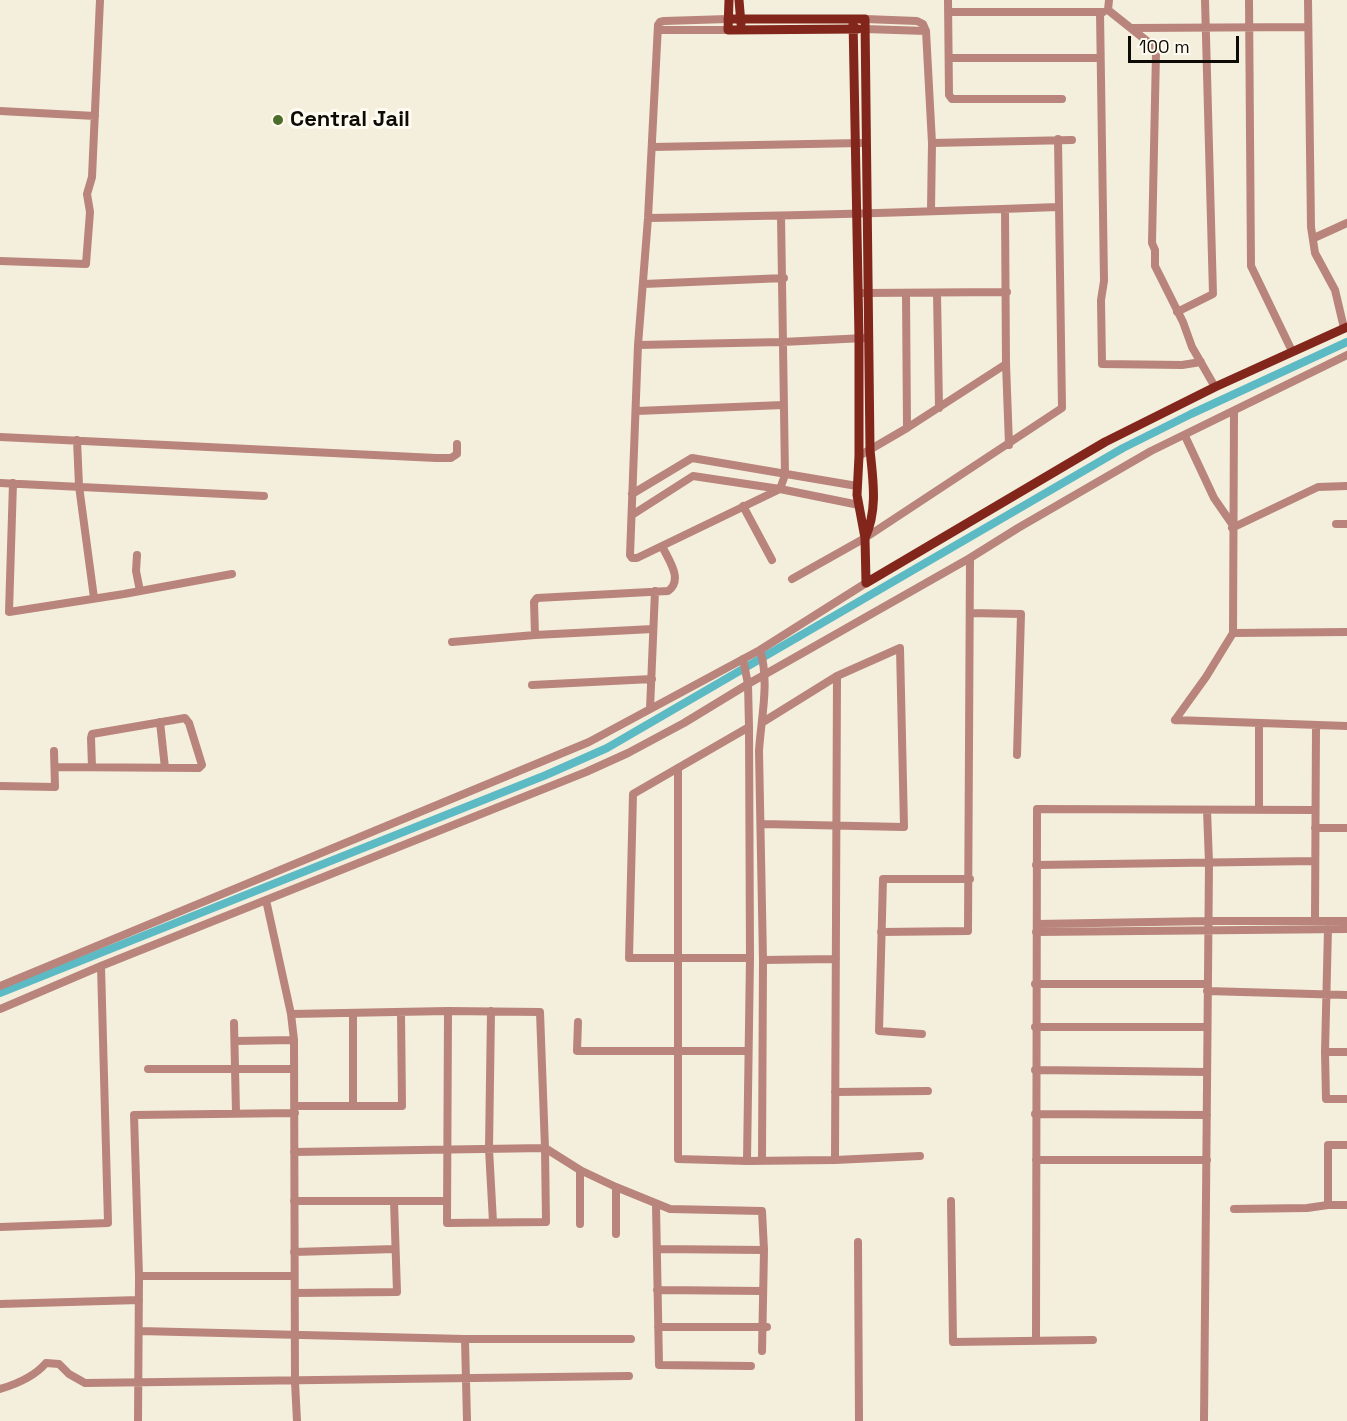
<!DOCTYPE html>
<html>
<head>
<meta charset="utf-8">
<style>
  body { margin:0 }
  #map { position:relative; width:1347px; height:1421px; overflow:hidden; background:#f4eedc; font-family:"Space Grotesk",sans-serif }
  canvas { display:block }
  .scale { position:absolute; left:1128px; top:36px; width:111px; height:27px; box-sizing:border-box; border:3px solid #0d0b06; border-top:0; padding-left:8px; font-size:18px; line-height:21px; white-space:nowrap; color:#0d0b06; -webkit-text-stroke:4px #fffbf0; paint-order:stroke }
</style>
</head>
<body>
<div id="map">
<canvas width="1347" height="1421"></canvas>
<div class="scale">100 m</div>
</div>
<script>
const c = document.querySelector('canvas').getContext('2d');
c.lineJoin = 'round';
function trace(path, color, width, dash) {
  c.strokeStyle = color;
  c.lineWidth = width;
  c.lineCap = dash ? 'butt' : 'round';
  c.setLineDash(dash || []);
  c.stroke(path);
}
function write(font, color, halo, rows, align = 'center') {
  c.font = font + ' "Space Grotesk",sans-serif';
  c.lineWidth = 6;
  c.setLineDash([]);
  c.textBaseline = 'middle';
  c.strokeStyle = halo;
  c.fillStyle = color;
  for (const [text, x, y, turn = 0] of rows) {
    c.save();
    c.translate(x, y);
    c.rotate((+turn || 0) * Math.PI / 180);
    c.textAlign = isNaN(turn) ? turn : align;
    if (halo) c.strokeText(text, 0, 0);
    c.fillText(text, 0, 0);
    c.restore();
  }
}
const canal = new Path2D(`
  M0,993L546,775L607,748L1123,448L1191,414L1347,342`);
const minor = new Path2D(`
  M948,0L949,95L952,99H1062
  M1109,0L1108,10L1152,45L1156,53L1152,243L1155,250V266L1183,322L1192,347L1215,387
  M1249,0L1251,266L1292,351
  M1308,0L1311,227L1315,253L1335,290L1344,328
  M948,12H1103
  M1100,12L1104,281L1101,300L1102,364L1182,365L1201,362
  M728,19L664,21L660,22L658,25L648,218L638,345L630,555L632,558H637L780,489L785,475L781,216
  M865,19L917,21L923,24L926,31L932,143L931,210
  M1132,28L1308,27
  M865,29L926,31
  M658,30H728
  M950,58H1099
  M0,111L95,116
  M932,143L1072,140
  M652,147L861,143
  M1005,209L1006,364L1009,445
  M648,218C785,216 922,212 1058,207
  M1314,238L1347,223
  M0,261L86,264L90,212L87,194L92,177L100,0
  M644,284L784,278
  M863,293L1007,292
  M937,293L939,408
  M906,294L907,428
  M1177,312L1213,294L1205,0
  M638,345L782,342L865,338
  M637,411L783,405
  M1185,436L1214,498L1232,524
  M0,437L436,458H451L457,454V444
  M77,440L79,486L94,598
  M859,456L907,428L1006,364
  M0,483L264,496
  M13,483L9,612L124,594L232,574
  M632,494L692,458L857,486
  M743,506L772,560
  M632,515L693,476L780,489L859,505
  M1336,524H1347
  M1232,528L1318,487L1347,486
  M137,555L136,571L140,591
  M792,579L865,538L1062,408L1058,139
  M971,613L1021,614L1017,755
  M1233,633L1347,632
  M535,635L534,602L537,598L668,591C684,580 668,559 662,546
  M452,642L535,635L653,629
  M760,650C770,682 761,718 759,751L763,960L762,1161
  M743,659L748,684L749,727L750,958L747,1161L835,1160L920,1156
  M532,685L652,679
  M650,709L655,591
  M1175,720L1206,677L1233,633L1234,412
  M1175,720L1347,726
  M160,722L165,768
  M1259,724V810
  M749,727L633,794L629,958H750
  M55,767L199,768L202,765L189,723L185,718L92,734L91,738L92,767
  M678,768V1159L747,1161
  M0,786L55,787L54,751
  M762,824L904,827L900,648L837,676L763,722
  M1315,828H1347
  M1036,865L1315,861
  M266,900L291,1014L294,1040L295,1382L297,1421
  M1315,920L1316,726
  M1037,924L1209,921H1347
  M1328,929L1325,1052L1326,1099H1347
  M881,932L968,931L970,558
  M1036,932L1347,929
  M763,960L836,959
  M1035,984H1207
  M0,986L589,742L760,650L866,583
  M1207,991L1347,995
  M0,1009L101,966L586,772L628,753L684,723L748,684L970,558L1018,528L1151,451L1347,355
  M491,1011L489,1149L493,1222
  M291,1014L448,1011L540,1012L545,1148L546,1222L447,1223L448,1011
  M578,1022L577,1051H747
  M234,1023L236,1113
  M1035,1027H1207
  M922,1034L879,1031L883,879H970
  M235,1041L294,1040
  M1325,1052H1347
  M148,1069H294
  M1035,1070L1207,1072
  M835,1092L928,1091
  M353,1105V1013
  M295,1106H402L401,1012
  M1035,1114L1207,1115
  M1347,1145H1328V1205H1347
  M294,1152L545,1148L580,1170L616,1187L670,1209L762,1211L764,1250L762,1351
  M835,1160L837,676
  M1036,1160H1207
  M616,1187V1234
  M294,1201H447
  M951,1201L953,1342L1093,1340
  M656,1205L659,1365L751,1366
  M1234,1209L1307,1208L1328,1205
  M580,1224V1170
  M0,1227L108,1223L101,966
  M858,1242L859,1421
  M657,1249L764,1250
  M294,1252L395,1249
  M294,1276H139L134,1115L295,1113
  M657,1290L763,1291
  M295,1293L397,1292L394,1201
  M0,1304L139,1300
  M658,1327H767
  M139,1331L465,1339H631
  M465,1339L467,1421
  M1036,1341L1037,809L1315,810
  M0,1389C17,1384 34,1377 46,1363L59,1364L69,1374L85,1383L629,1376
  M138,1421L139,1276
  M1204,1421L1209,863L1207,810`);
const major = new Path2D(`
  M729,0L728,30L858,29
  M739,0L741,24
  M728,19H865L870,450C873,480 878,510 865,538
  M853,19L859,338V456L857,495L865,538L866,583L1105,442L1215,387L1347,327`);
const markers = [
  [278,120,6,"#4b6f28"]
];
const poiNames = [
  ["Central Jail",290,120]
];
trace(canal, '#5cbac5', 8);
trace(minor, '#b9847b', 8);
trace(major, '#82261c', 9);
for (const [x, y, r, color] of markers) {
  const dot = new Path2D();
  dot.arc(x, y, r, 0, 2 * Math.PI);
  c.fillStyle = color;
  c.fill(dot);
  trace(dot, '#fffbf0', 2);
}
write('bold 22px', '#0d0b06', '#fffbf0', poiNames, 'left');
</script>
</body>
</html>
